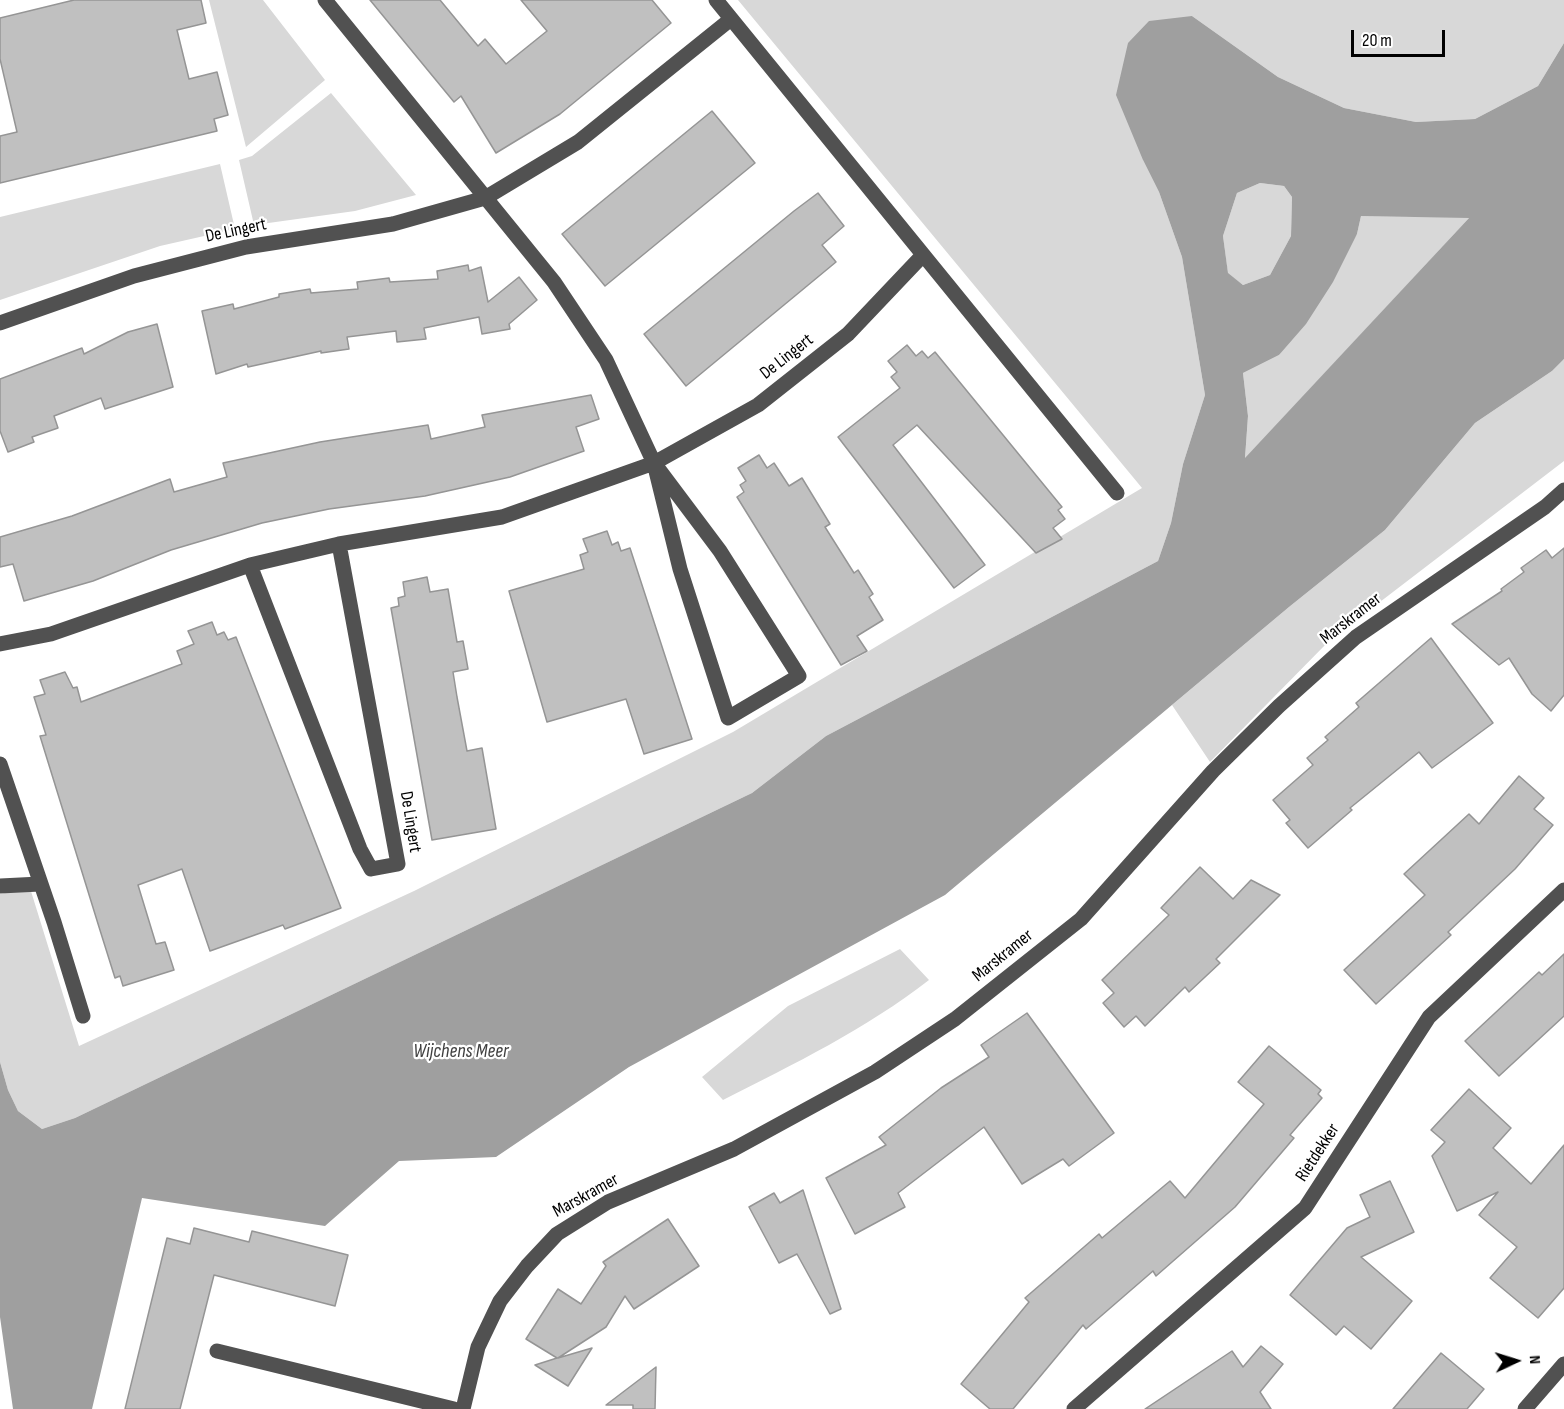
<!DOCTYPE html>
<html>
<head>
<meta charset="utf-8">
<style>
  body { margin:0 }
  #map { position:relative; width:1564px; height:1409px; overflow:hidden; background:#fff; font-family:"Sofia Sans Condensed",sans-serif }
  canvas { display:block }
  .north { position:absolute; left:1486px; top:1331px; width:60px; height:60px; -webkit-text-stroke:4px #fff; paint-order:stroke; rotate:86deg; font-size:16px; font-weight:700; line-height:24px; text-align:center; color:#000 }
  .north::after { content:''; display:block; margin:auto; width:21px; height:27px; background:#000; clip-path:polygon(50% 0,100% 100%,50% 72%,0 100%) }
  .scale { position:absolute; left:1351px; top:30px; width:94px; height:27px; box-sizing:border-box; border:3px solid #000; border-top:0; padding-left:8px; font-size:18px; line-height:21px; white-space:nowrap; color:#000; -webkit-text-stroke:4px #fff; paint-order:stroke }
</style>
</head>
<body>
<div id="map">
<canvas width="1564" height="1409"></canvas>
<div class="north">N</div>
<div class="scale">20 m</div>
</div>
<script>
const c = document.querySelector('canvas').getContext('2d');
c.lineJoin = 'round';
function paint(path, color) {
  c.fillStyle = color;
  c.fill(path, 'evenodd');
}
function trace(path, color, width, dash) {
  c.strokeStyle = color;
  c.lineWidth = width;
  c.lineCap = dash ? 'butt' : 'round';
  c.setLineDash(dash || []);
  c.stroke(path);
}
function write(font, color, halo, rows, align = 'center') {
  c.font = font + ' "Sofia Sans Condensed",sans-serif';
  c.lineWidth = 4.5;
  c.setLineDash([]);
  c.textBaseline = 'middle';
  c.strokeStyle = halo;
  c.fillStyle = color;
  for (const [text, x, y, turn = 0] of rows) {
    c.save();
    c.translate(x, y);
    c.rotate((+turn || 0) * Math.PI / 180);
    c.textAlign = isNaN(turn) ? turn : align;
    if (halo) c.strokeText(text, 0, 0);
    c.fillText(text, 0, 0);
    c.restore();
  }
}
const green = new Path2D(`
  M209,0H263L325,80L246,147Z
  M738,0H1564V43L1538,86L1475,119L1416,122L1344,108L1278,77L1192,16L1143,160L1159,192L1182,257L1205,395L1183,464L1171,523L1158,561L826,736L752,793L75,1118L42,1129L18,1111L8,1090L0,1062V894L30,888L79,1046L414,891L733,732L1142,488Z
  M331,93L416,195L355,211L254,225L239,160L252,156Z
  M220,164L235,229L160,246L0,300V217Z
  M1260,183L1284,186L1292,197L1291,236L1270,275L1243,285L1228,274L1223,236L1237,193Z
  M1361,216L1470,217L1245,459L1248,416L1243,373L1279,355L1357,234Z
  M1564,359V461L1329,641L1210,762L1172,705L1289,607L1385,530L1475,423L1552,371Z
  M900,949L929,980C866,1029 794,1064 723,1100L702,1077L788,1006Z`);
const water = new Path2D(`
  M1192,16L1278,77L1344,108L1416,122L1475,119L1538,86L1564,43V359L1552,371L1475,423L1385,530L1289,607L945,895L629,1067L496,1157L399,1161L325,1226L142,1198L92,1409H13L0,1317V1062L8,1090L18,1111L42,1129L75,1118L752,793L826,736L1158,561L1171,523L1183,464L1205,395L1182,257L1159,192L1143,160L1116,95L1128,43L1149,21ZM1260,183L1284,186L1292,197L1291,236L1270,275L1243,285L1228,273L1223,236L1237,193ZM1361,216L1469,218L1245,458L1248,416L1243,373L1279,355L1306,324L1333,282L1357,234Z`);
const building = new Path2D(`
  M74,0H201L206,23L177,30L189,79L217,72L228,115L214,119L217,131L0,183V136L17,132L0,59V18Z
  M370,0H440L478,46L485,39L506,64L547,31L521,0H652L671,23L560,114L496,153L461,96L454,102Z
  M712,111L755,163L605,286L562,234Z
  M818,193L844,226L822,245L836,262L686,386L644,334L794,211Z
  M468,265L469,271L481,267L488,302L519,277L537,300L509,324L510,329L482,334L479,317L424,328L426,339L397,342L396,331L347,337L349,349L321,353V351L248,367L247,364L216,374L202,311L233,304L234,309L279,297V294L310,289L311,293L358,289L357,282L389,278L390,282L438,279L437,271Z
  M157,324L173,387L105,409L101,398L54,416L58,428L32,437L34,442L8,452L0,431V379L82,348L84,354L128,332Z
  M907,345L916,356L922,351L928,358L935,352L1062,507L1058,510L1065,519L1053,528L1062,539L1036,553L917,425L893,445L985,565L954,588L838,437L900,388L891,377L897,372L888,361Z
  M591,395L599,419L576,427L584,451L510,477L425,496L329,509L262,523L171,550L93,581L24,601L13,564L0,567V537L72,516L170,479L174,492L227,477L223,463L320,442L428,425L431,439L485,427L482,415Z
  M759,455L767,468L774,463L789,486L802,478L830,524L825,527L854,573L858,570L873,594L869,597L883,620L857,636L867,651L841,665L737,497L744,492L740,485L746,481L738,468Z
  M607,531L612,545L618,542L621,551L630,548L692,739L644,754L626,699L547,722L509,591L584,569L580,555L588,552L583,539Z
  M1564,548V695L1551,711L1532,694L1509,658L1499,665L1452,624L1502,591L1501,589L1524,572L1521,568L1546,550L1552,558Z
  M427,577L430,592L448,589L457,642L463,641L468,669L453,672L457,697L467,751L482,748L496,829L432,840L391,608L399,606L398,598L405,596L403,582Z
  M212,622L217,635L224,632L228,640L236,637L341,908L285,929L283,925L210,951L182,869L138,885L156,944L165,942L174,970L123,986L120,976L115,978L99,927L40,736L46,735L34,697L45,694L40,680L65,672L73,688L77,687L81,702L182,664L177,651L194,644L188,631Z
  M1431,638L1493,723L1432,768L1419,752L1350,808L1352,810L1308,848L1286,823L1290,820L1273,800L1313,765L1307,758L1328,740L1325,737L1359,707L1356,703Z
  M1519,776L1544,798L1534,809L1553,825L1515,869L1448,932L1451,935L1376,1004L1344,970L1425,895L1404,874L1469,814L1479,824Z
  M1200,867L1233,899L1251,880L1280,895L1216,959L1220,963L1189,992L1185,987L1145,1026L1136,1016L1124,1027L1103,1003L1114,993L1102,980L1169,915L1161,908Z
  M1564,954V1016L1499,1076L1465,1041L1539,972L1542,975Z
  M1027,1013L1114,1133L1069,1166L1063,1159L1022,1184L984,1127L898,1193L905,1207L855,1234L826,1178L886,1145L879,1137L941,1088L989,1057L981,1045Z
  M1269,1046L1321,1090L1318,1094L1322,1098L1290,1135L1294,1138L1235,1207L1156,1276L1153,1271L1086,1329L1083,1325L1013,1409H990L961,1384L1029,1302L1025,1298L1099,1234L1102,1238L1170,1181L1185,1198L1264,1104L1238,1082Z
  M1469,1089L1511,1128L1493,1148L1531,1184L1564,1145V1288L1538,1318L1490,1278L1517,1247L1479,1215L1498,1192L1457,1211L1432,1156L1445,1142L1431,1130Z
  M1390,1181L1414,1232L1361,1257L1412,1301L1371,1349L1344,1326L1336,1335L1290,1295L1347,1228L1370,1217L1360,1195Z
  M803,1190L841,1309L830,1314L797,1254L779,1263L749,1207L774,1193L780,1203Z
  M668,1219L699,1266L634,1309L625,1296L606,1327L558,1358L592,1348L568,1386L535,1365L557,1358L526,1339L558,1289L581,1304L606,1266L603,1262Z
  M194,1228L249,1242L252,1231L348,1255L335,1306L214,1275L180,1409H125L167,1238L190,1244Z
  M1261,1346L1283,1364L1260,1392L1271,1409H1145L1232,1351L1243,1367Z
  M1441,1353L1484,1389L1467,1409H1393Z
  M656,1367L655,1409H633V1405H606Z`);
const minor = new Path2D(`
  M325,0L554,282L606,360L654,463
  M716,0L1117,493
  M0,323L134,276L246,247L393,224L485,198L578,142L731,19
  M654,463L720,551L799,676L728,718L680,569Z
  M250,565L360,849L371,869L398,864L339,544
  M0,644L51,634L250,565L339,544L502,517L654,463L758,405L848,334L923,255
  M0,764L54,922L83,1016
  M0,886L40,884
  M217,1351L454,1409
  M463,1409L478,1347L500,1301L527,1266L557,1234L608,1202L734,1149L875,1072L955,1019L1081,919L1213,771L1279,706L1356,637L1545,507L1564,490
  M1074,1409L1305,1208L1429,1017L1564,890
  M1525,1409L1564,1364`);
const streetNames = [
  ["De Lingert",236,231,-12],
  ["De Lingert",787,357,-38],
  ["Marskramer",1351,619,-38],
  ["De Lingert",410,822,81],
  ["Marskramer",1003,956,-39],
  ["Rietdekker",1318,1153,-57],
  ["Marskramer",586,1196,-29]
];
const waterNames = [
  ["Wijchens Meer",461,1052]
];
paint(green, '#d8d8d8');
paint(water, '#9f9f9f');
paint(building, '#c0c0c0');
trace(building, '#959595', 1.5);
trace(minor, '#515151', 15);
write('18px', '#000', '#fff', streetNames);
write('italic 20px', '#404040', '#fff', waterNames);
</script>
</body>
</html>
